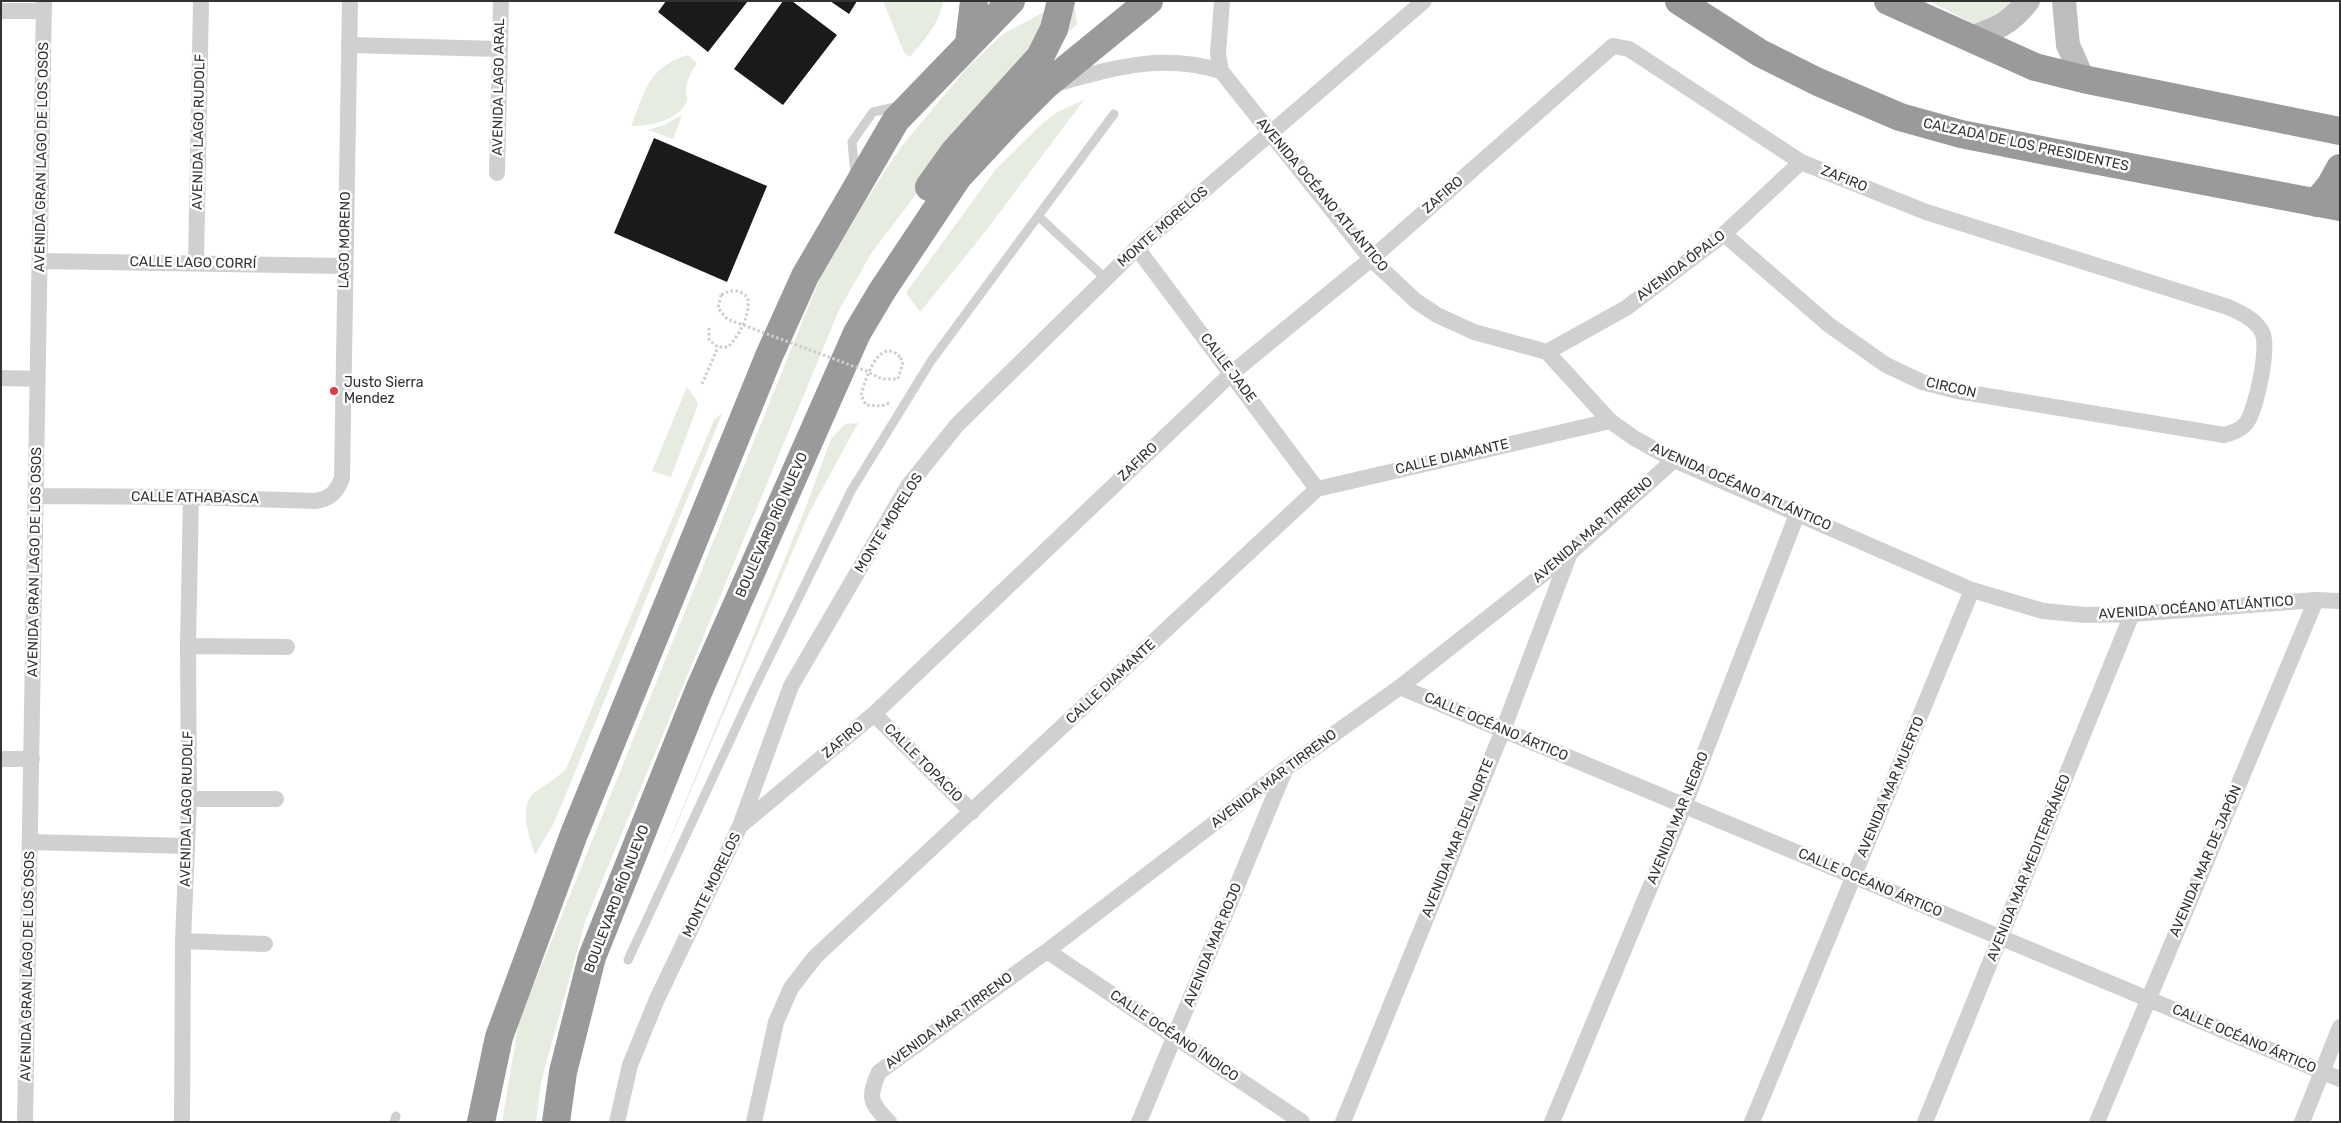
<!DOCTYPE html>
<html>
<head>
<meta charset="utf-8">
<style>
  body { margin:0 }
  #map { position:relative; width:2341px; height:1123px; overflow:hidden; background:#fff; font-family:Rubik,sans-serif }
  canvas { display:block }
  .frame { position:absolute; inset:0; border:2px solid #333; pointer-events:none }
</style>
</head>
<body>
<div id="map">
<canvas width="2341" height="1123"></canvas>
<div class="frame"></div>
</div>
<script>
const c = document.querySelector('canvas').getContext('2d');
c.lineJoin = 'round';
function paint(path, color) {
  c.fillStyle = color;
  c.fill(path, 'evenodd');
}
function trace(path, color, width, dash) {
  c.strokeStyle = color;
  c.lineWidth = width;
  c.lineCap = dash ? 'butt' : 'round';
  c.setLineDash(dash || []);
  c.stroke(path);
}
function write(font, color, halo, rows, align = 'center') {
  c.font = font + ' Rubik,sans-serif';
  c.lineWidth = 5;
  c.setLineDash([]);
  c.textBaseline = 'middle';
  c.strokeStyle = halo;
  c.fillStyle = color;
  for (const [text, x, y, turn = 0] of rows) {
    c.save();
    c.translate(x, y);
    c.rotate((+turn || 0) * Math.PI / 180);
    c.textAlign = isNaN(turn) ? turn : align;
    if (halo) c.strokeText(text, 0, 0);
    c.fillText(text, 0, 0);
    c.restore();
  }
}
const green = new Path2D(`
  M883,1H943C940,23 924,40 910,57L904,52Z
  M1929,1H2013L1999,18L1974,24Z
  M1059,4H1069L1075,9L1077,24L962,134L872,252L839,310L585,922L541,1082L536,1122H502L519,1021L820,278L868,197L901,147L966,69L1003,34Z
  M688,55L697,63C692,71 687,79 686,88C686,92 687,97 687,100C682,119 648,127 631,126C646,90 647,68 688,55Z
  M1084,100L985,232L920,312L906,293L996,169L1045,121L1057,112Z
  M682,115L673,139L648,130L664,125Z
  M687,387L696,399L698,405L671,477L652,471Z
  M723,412L554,823L535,855C530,837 517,806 535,792C546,784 556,779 566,769L714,420Z
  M858,423L809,513L650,887L804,512L831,439L845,424Z`);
const building = new Path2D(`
  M666,1H748L708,52L658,12Z
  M783,1H792L837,35L783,105L734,69Z
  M830,1H857L849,14Z
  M654,138L767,186L727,282L614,233Z`);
const path = new Path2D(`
  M709,328V340L718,347H728C740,334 750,316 748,298C739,289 732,289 721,295
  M702,384L718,347
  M889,403L882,406L866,405L861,395C865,380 879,335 900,357`);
const lane = new Path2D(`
  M855,175L852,142L873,112L899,106
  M1106,279L1038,216L1114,114
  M628,960L753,691L851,491L931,361L1038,216
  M394,1122L396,1116`);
const street = new Path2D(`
  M1222,1L1218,54L1221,71L1371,259L1416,301L1437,315L1474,332L1547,352L1610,421L1634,438L1674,460L1972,590L2043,611L2085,615L2132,614L2316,600L2340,601
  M1,11H44
  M349,45L499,49
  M1055,84C1114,68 1160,53 1221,71
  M497,173L501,1
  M1137,248L1317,489
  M40,261L345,266
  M196,263L201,1
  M1547,352L1626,308L1724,234L1801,162
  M1,378L38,379
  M37,496L191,497L315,501C330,499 337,492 342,478L350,1
  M188,646L287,647
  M1400,687L2340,1079
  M874,714L972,812
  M1,759H32
  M189,799H276
  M740,826L874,714L1232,373L1371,259L1613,46L1629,49L1801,162L1926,212L2228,307C2241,313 2255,319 2262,332C2270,347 2256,408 2247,422C2242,430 2232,433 2224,435L1957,391L1922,382L1886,365L1829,325L1724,234
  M30,842L187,846
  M183,941L265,944
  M1047,951L1302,1122
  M25,1122L44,1
  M182,1122L183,941L189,799L188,646L191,497
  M617,1122L630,1065L657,999L740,826L791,686L908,486L957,425L1137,248L1424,1
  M754,1122L776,1022L791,988L815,957L1317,489L1610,421
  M889,1122C869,1102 868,1097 879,1072L1047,951L1285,769L1400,687L1570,553L1674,460
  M1139,1122L1285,770
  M1343,1122L1503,730L1570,553
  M1552,1122L1684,806L1798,512
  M1752,1122L1972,590
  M1925,1122L2132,614
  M2097,1122L2316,600
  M2302,1122L2340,1027`);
const secondary = new Path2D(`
  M2064,1L2068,45L2083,79
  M1970,38C1995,30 2011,23 2028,1`);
const highway = new Path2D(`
  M1679,1L1760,53L1818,82L1900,117L1961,134L2046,151L2340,207
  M1888,1L2035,67L2083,79L2340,131
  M969,43L974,1
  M929,187L954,152L1040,57L1054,29L1061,1
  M2316,203L2330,186L2340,168
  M481,1122L499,1037L574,834L769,356L805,276L896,120L1011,1
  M556,1122L563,1072L592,957L699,690L857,333L882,291L958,177L1011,120L1045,86L1149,1`);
const pathBridge = new Path2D(`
  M721,295L718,308L727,319L866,371L882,379H898L903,362L900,357`);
const markers = [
  [334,391,5,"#e63946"]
];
const streetNames = [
  ["AVENIDA LAGO ARAL",499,87,-89],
  ["AVENIDA LAGO RUDOLF",199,132,-89],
  ["CALZADA DE LOS PRESIDENTES",2026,145,12],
  ["AVENIDA GRAN LAGO DE LOS OSOS",42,157,-89],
  ["ZAFIRO",1844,179,22],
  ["AVENIDA OCÉANO ATLÁNTICO",1322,195,50],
  ["ZAFIRO",1443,195,-41],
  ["MONTE MORELOS",1163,227,-41],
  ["LAGO MORENO",345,240,-89],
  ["CALLE LAGO CORRÍ",193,263,1],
  ["AVENIDA ÓPALO",1681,266,-37],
  ["CALLE JADE",1228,368,53],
  ["CIRCON",1951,388,13],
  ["CALLE DIAMANTE",1452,457,-13],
  ["ZAFIRO",1138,462,-44],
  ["AVENIDA OCÉANO ATLÁNTICO",1741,487,24],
  ["CALLE ATHABASCA",195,498,1],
  ["MONTE MORELOS",889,523,-58],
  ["BOULEVARD RÍO NUEVO",772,525,-66],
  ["AVENIDA MAR TIRRENO",1593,530,-41],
  ["AVENIDA GRAN LAGO DE LOS OSOS",35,562,-89],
  ["AVENIDA OCÉANO ATLÁNTICO",2196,608,-4],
  ["CALLE DIAMANTE",1111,682,-43],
  ["CALLE OCÉANO ÁRTICO",1496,727,23],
  ["ZAFIRO",843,740,-40],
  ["CALLE TOPACIO",923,763,45],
  ["AVENIDA MAR TIRRENO",1274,779,-37],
  ["AVENIDA MAR MUERTO",1891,787,-67],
  ["AVENIDA LAGO RUDOLF",187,809,-89],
  ["AVENIDA MAR NEGRO",1678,818,-68],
  ["AVENIDA MAR DEL NORTE",1458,838,-68],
  ["AVENIDA MAR DE JAPÓN",2206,861,-67],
  ["AVENIDA MAR MEDITERRÁNEO",2029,868,-68],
  ["CALLE OCÉANO ÁRTICO",1870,883,23],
  ["MONTE MORELOS",712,885,-64],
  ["BOULEVARD RÍO NUEVO",617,899,-69],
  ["AVENIDA MAR ROJO",1213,945,-68],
  ["AVENIDA GRAN LAGO DE LOS OSOS",28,966,-89],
  ["AVENIDA MAR TIRRENO",949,1021,-36],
  ["CALLE OCÉANO ÍNDICO",1174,1036,34],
  ["CALLE OCÉANO ÁRTICO",2244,1039,23]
];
const poiNames = [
  ["Justo Sierra",344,383],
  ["Mendez",344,399]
];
paint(green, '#e6ecdf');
paint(building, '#1a1a1a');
trace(path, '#cdcdcd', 3, [2.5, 2.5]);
trace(lane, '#d0d0d0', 9);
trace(street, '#d0d0d0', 16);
trace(secondary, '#bdbdbd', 24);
trace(highway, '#9a9a9a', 28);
trace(pathBridge, '#cdcdcd', 3, [2.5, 2.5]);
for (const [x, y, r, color] of markers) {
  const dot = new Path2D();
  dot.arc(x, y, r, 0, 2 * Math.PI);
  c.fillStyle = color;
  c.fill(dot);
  trace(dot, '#fff', 2);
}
write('14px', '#333', '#fff', streetNames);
write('14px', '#333', '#fff', poiNames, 'left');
</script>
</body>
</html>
